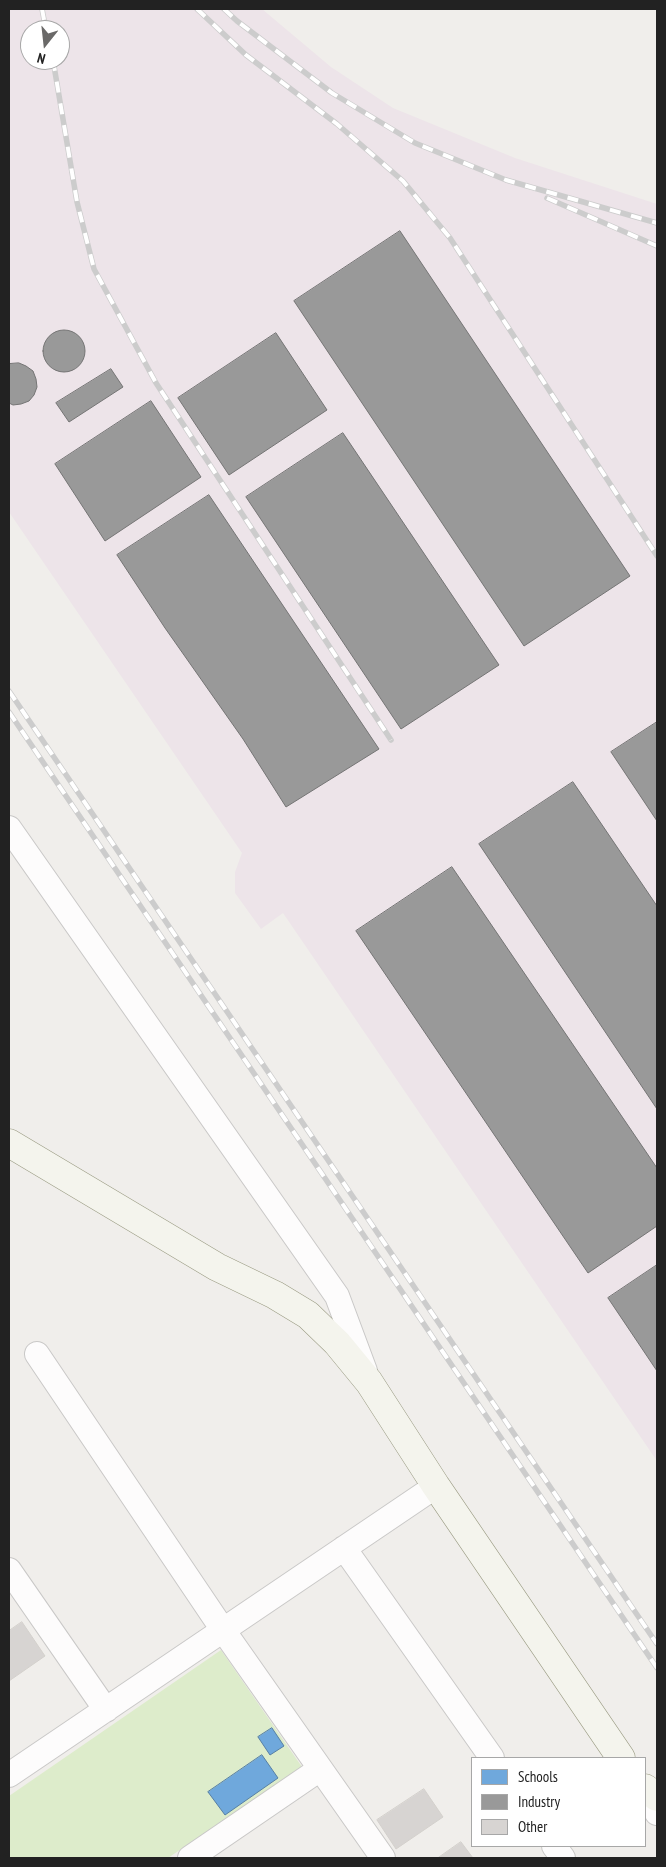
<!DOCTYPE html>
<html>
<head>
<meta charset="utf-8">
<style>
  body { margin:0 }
  #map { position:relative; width:666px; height:1867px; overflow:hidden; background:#f0eeeb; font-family:"PT Sans Narrow",sans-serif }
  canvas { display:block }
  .frame { position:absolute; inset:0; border:10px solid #222; pointer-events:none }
  .legend { position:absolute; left:471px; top:1757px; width:175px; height:90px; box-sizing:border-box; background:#fff; border:1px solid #a7a7a7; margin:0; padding:6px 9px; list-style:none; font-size:15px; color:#222 }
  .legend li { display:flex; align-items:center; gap:10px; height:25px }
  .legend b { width:25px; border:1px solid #a7a7a7 }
  .north { position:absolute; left:20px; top:20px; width:50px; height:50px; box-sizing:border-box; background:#fff; border:1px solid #a7a7a7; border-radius:50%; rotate:196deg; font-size:14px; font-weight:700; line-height:20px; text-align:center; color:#222 }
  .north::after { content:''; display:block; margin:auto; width:18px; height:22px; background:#6a6968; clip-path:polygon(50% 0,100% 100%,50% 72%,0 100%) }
</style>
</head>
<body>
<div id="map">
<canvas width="666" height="1867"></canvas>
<div class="frame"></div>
<ul class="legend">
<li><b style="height:14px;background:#6fa8dc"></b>Schools</li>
<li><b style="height:14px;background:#999"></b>Industry</li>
<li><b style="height:14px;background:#d7d4d2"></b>Other</li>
</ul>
<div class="north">N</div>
</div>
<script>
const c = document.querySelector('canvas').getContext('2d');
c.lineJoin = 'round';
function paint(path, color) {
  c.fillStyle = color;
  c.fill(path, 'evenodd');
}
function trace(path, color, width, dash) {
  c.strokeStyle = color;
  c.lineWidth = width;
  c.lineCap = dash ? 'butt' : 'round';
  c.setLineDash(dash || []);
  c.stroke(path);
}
const industrial = new Path2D(`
  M9,9H262L331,67L393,108L515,158L657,204V1461L283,913L261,929L235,893V872L242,853L9,512ZM30,30H60V60H30Z`);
const grass = new Path2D(`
  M221,1650L302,1767L168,1858H9V1796Z`);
const schools = new Path2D(`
  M272,1728L284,1746L270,1755L258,1737Z
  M262,1755L278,1778L225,1815L208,1792Z`);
const industry = new Path2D(`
  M400,231L630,576L524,646L294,301Z
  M43 351a21 21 0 1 1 42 0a21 21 0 1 1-42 0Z
  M276,333L327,410L229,475L178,398Z
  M19,363L26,366L33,371L36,379L37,387L34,395L29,401L21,404L13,405L9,403V364Z
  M111,369L123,387L69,422L56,403Z
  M151,401L201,477L105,541L55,464Z
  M343,433L499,665L401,729L246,497Z
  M209,495L379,749L286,807L243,739L165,628L117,555Z
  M657,722V821L611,752Z
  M573,782L657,906V1109L479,844Z
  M452,867L657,1168V1226L588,1273L356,931Z
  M657,1265V1371L608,1298Z`);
const building = new Path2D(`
  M22,1622L45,1656L9,1681V1631Z
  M424,1789L443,1817L396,1849L377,1820Z
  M461,1842L473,1858H438Z`);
const street = new Path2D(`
  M9,828L337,1296L365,1371
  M37,1354L223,1630L383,1858
  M344,1548L492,1758
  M9,1570L106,1710
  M9,1775L436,1486
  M645,1794L657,1813
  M554,1846L563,1858
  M190,1858L320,1769`);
const secondary = new Path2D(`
  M9,1143L217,1267L275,1295L308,1315L337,1343L369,1382L436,1486L621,1758
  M645,1788L657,1797`);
const rail = new Path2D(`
  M42,9L46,30
  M197,9L246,55L337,124L403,181L450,238L657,556
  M224,9L237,21L332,93L415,143L506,180L657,223
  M53,60L77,202L94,269L156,383L391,740
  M547,198L657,246
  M9,691L657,1644
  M9,712L657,1668`);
paint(industrial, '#ede4e9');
paint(grass, '#ddeccb');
paint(schools, '#6fa8dc');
trace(schools, '#5880a4', 1);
paint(industry, '#999');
trace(industry, '#757575', 1);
paint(building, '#d7d4d2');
trace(building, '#d3d0cc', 1);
trace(street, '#c9c8c7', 26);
trace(secondary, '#999a82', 29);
trace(street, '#fdfcfc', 24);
trace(secondary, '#f4f4ed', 28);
trace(rail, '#ccc', 5.5);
trace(rail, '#fff', 4, [11]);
</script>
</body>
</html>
